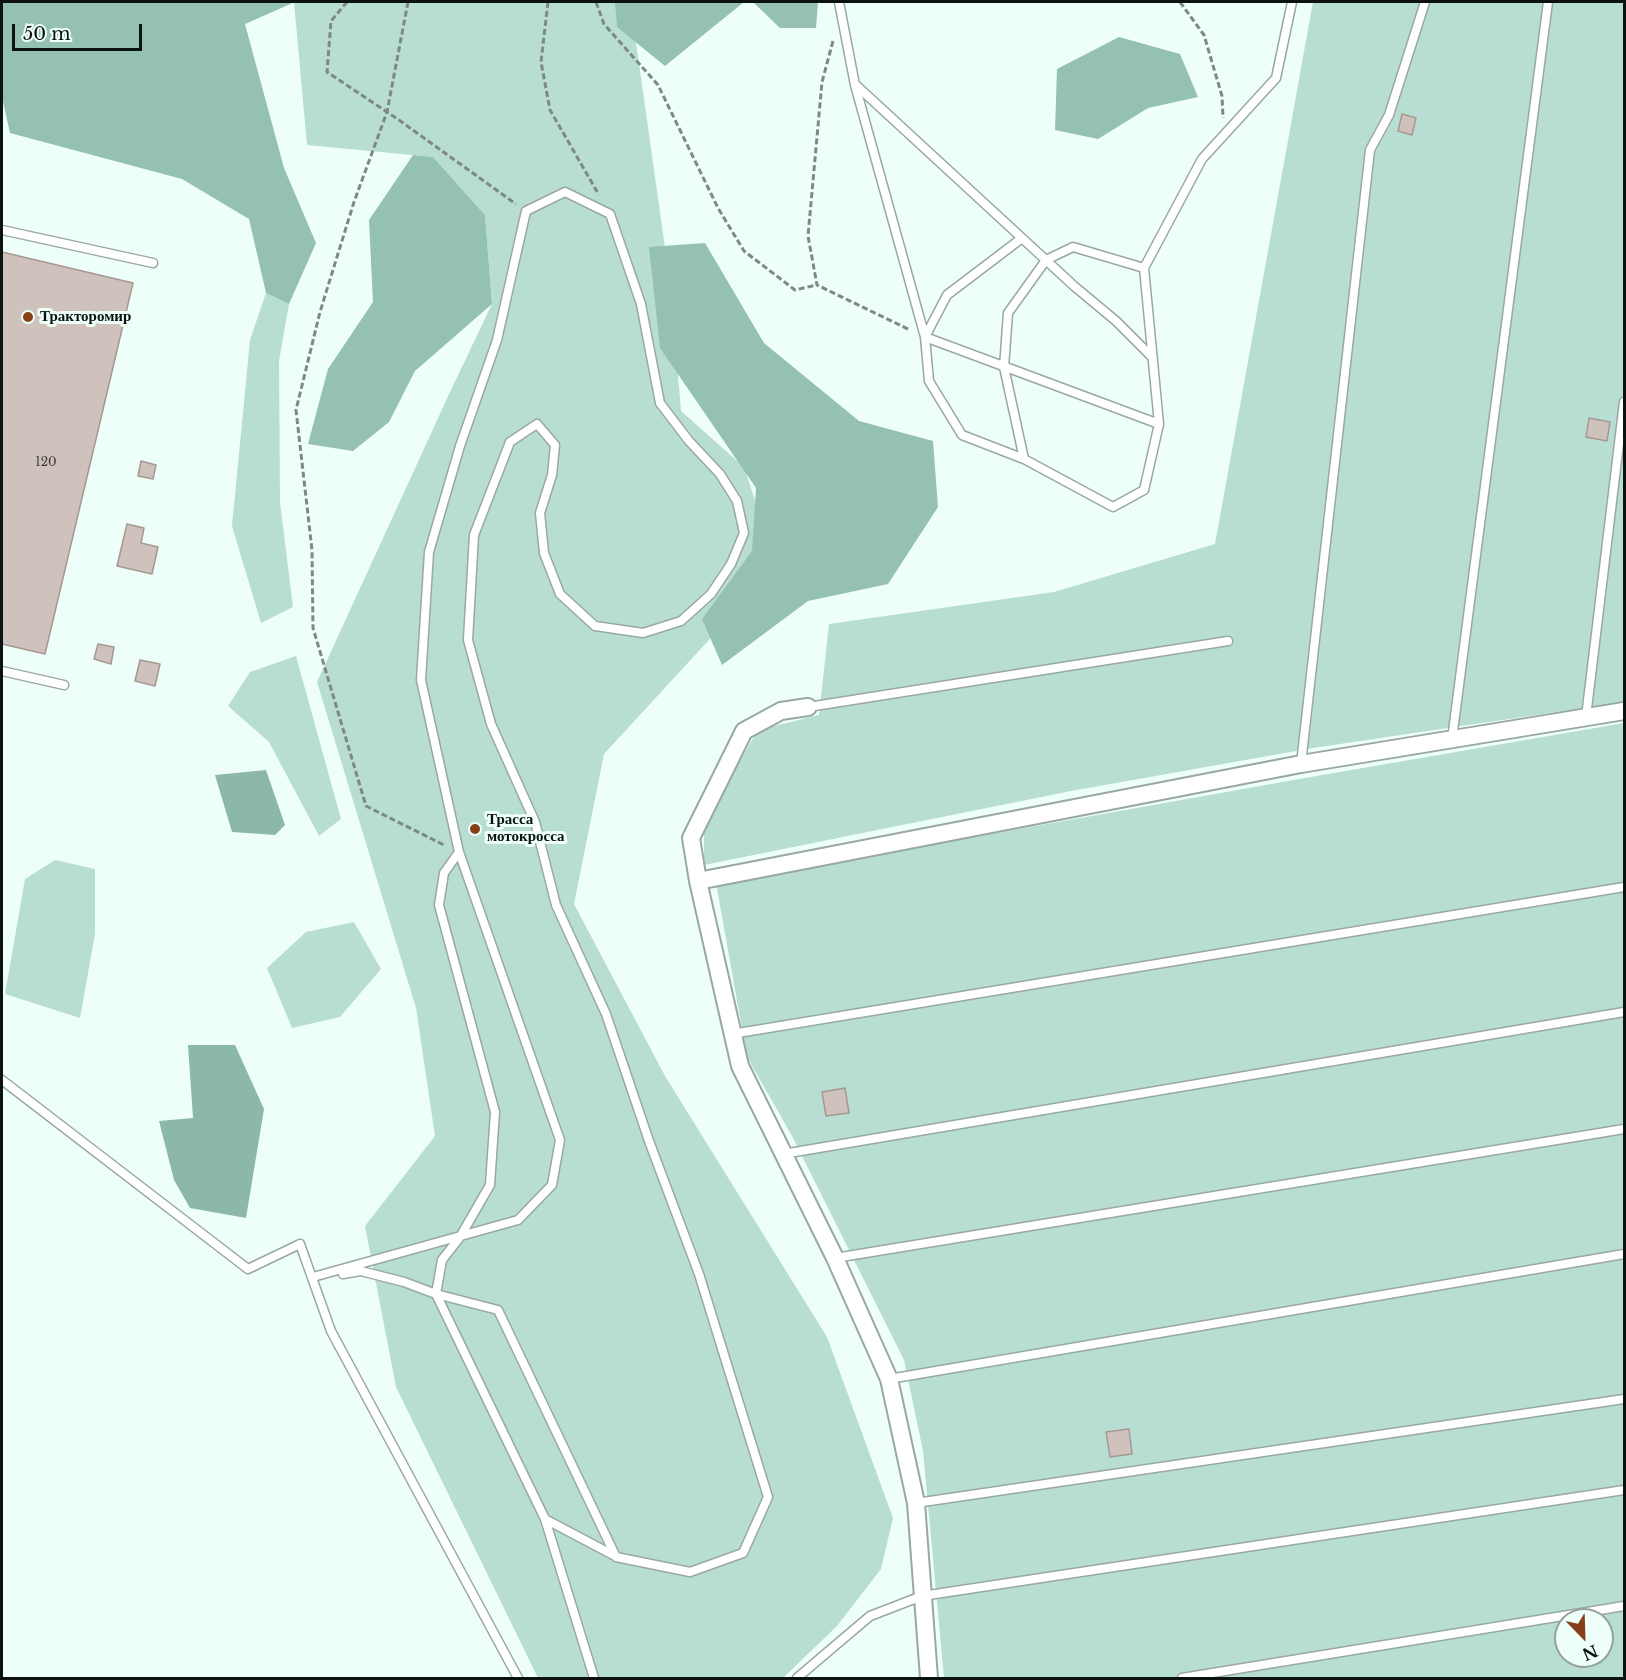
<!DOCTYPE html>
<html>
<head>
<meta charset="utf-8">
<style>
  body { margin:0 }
  #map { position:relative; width:1626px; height:1680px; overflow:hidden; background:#eefef9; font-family:"Libre Baskerville",serif }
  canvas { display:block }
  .frame { position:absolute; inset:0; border:3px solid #0c1210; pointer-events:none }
  .north { position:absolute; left:1554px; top:1608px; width:60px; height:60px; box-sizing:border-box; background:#eefef9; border:2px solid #94a09c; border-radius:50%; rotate:157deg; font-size:16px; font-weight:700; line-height:24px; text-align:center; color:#0c1210 }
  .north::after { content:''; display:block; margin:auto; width:21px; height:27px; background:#854019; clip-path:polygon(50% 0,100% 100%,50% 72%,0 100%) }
  .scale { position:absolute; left:12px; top:24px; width:130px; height:27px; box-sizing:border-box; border:3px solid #0c1210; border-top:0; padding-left:8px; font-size:18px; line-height:21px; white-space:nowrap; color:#0c1210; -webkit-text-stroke:4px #eefef9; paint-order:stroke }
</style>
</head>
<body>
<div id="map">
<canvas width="1626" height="1680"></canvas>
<div class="frame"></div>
<div class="north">N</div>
<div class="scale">50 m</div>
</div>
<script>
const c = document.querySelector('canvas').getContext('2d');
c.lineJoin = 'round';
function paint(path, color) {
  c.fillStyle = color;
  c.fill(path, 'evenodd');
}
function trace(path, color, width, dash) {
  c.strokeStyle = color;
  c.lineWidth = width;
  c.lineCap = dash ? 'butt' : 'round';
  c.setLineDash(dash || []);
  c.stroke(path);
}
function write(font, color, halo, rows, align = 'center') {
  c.font = font + ' "Libre Baskerville",serif';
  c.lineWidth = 6;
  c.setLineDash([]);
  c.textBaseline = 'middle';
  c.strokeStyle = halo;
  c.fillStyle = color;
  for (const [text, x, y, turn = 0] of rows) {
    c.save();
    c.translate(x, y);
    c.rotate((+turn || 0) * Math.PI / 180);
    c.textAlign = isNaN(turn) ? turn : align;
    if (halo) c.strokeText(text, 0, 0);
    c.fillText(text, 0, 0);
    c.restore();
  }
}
const green = new Path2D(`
  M294,2H629L631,7L670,283L681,411L744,467L777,566L604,754L574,904L665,1076L827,1337L893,1518L881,1569L837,1626L783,1678H538L396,1387L365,1226L435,1136L416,1008L317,682L450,392L492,304L485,215L433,157L307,145Z
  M1313,2H1624V702L1313,748L1071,791L704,865V822L758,730L819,715L829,624L1054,592L1215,544Z
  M266,293L289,304L279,361L280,502L293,607L261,623L232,526L250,340Z
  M296,656L341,819L319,836L269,742L228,706L250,672Z
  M1624,723V1678H944L923,1451L904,1360L792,1136L747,1057L716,883L1299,779ZM1566,1620H1602V1656H1566Z
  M55,860L95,869V934L80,1018L5,994L25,879Z
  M354,922L381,969L340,1017L292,1028L267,968L306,932Z`);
const forest = new Path2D(`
  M2,2H295L245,24L284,168L316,243L289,304L266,293L249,219L182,179L10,133L2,97Z
  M615,2H744L665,66L617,27Z
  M753,2H818L816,28H780Z
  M1119,37L1180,54L1198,97L1148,108L1098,139L1055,130L1057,69Z
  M413,155L433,157L485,215L492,304L415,371L389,422L353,451L308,444L328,369L373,302L369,220Z
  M705,243L764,343L859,421L933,441L938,507L888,584L808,601L722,665L702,619L752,551L756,488L660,348L649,247Z`);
const water = new Path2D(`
  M266,770L285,825L275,835L232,832L215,775Z
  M188,1045H235L264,1109L246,1218L190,1208L174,1180L159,1121L193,1118Z`);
const building = new Path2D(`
  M1402,114L1416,118L1412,135L1398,131Z
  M2,252L133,283L45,654L2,644Z
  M1589,418L1610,422L1607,441L1586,437Z
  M141,461L156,465L153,479L138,476Z
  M127,524L144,528L141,543L158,547L152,574L117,566Z
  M98,644L114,647L111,664L94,659Z
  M140,660L160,664L155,686L135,681Z
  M845,1088L849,1113L826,1116L822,1092Z
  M1129,1429L1132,1454L1110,1457L1106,1432Z`);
const path = new Path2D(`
  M347,2L331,21L327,72L399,120L516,204
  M408,2L387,112L354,202L320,312L296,410L312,550L313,628L366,806L444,845
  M548,2L541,62L550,110L599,195
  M596,2L604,24L658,85L718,208L744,251L795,290L817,285
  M1180,2L1204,35L1222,96L1223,118
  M833,41L822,82L808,236L817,285L910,330`);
const service = new Path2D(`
  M839,2L855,85L925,337L1159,424L1144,490L1113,507L1024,459L1004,367L1008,313L1046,260L1073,247L1144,268
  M857,86L1074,286L1116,321L1152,357
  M2,230L153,263
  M1022,238L947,295L925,337L929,381L962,435L1024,459
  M1159,424L1144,268L1202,159L1276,78L1292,2
  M2,671L64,685
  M808,707L1228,641
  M1586,717L1624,402
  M1452,739L1548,2
  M1301,764L1370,150L1389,115L1425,2
  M732,1034L1624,887
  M2,1080L248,1269L300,1244L331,1331L518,1678
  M783,1154L1624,1012
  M835,1258L1624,1129
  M343,1274L361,1271L404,1282L436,1294L545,1519L594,1678
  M313,1277L518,1220L552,1185L560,1140L459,852L421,680L429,552L460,446L497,340L526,211L565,192L610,214L641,304L660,403L689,441L720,474L737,501L744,533L731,564L711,594L681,621L643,633L595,626L560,594L544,553L540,513L552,475L555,445L537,424L510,442L474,535L468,640L491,724L535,822L556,905L606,1014L649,1141L699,1274L768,1497L743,1553L690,1572L616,1557L498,1310L436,1294L442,1260L460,1237L490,1185L495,1112L439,905L444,873L459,852
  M889,1379L1624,1254
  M916,1503L1624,1399
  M545,1519L615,1556
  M797,1678L870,1616L922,1596L1624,1490
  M1182,1678L1624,1606`);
const minor = new Path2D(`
  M698,881L691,838L744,731L781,711L808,707
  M929,1678L916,1503L889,1379L835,1258L740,1066L698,881L1301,764L1624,711`);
const markers = [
  [28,317,6,"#854019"],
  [475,829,6,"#854019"]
];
const numberNames = [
  ["120",46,463]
];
const poiNames = [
  ["Тракторомир",40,317],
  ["Трасса",487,820],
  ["мотокросса",487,837]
];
paint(green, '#b8ded3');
paint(forest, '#94c1b4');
paint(water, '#8cb8ab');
paint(building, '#cfc1bb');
trace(building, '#a59892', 1.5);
trace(service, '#99a8a3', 11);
trace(minor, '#99a8a3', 20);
trace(path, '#7e8985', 3, [6, 3]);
trace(service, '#fff', 8);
trace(minor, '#fff', 16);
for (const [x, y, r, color] of markers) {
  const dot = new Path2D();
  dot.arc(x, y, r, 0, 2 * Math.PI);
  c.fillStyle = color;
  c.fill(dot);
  trace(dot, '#eefef9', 2);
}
write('12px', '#3d3e3b', null, numberNames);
write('bold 15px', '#0c1210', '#eefef9', poiNames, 'left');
</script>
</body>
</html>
